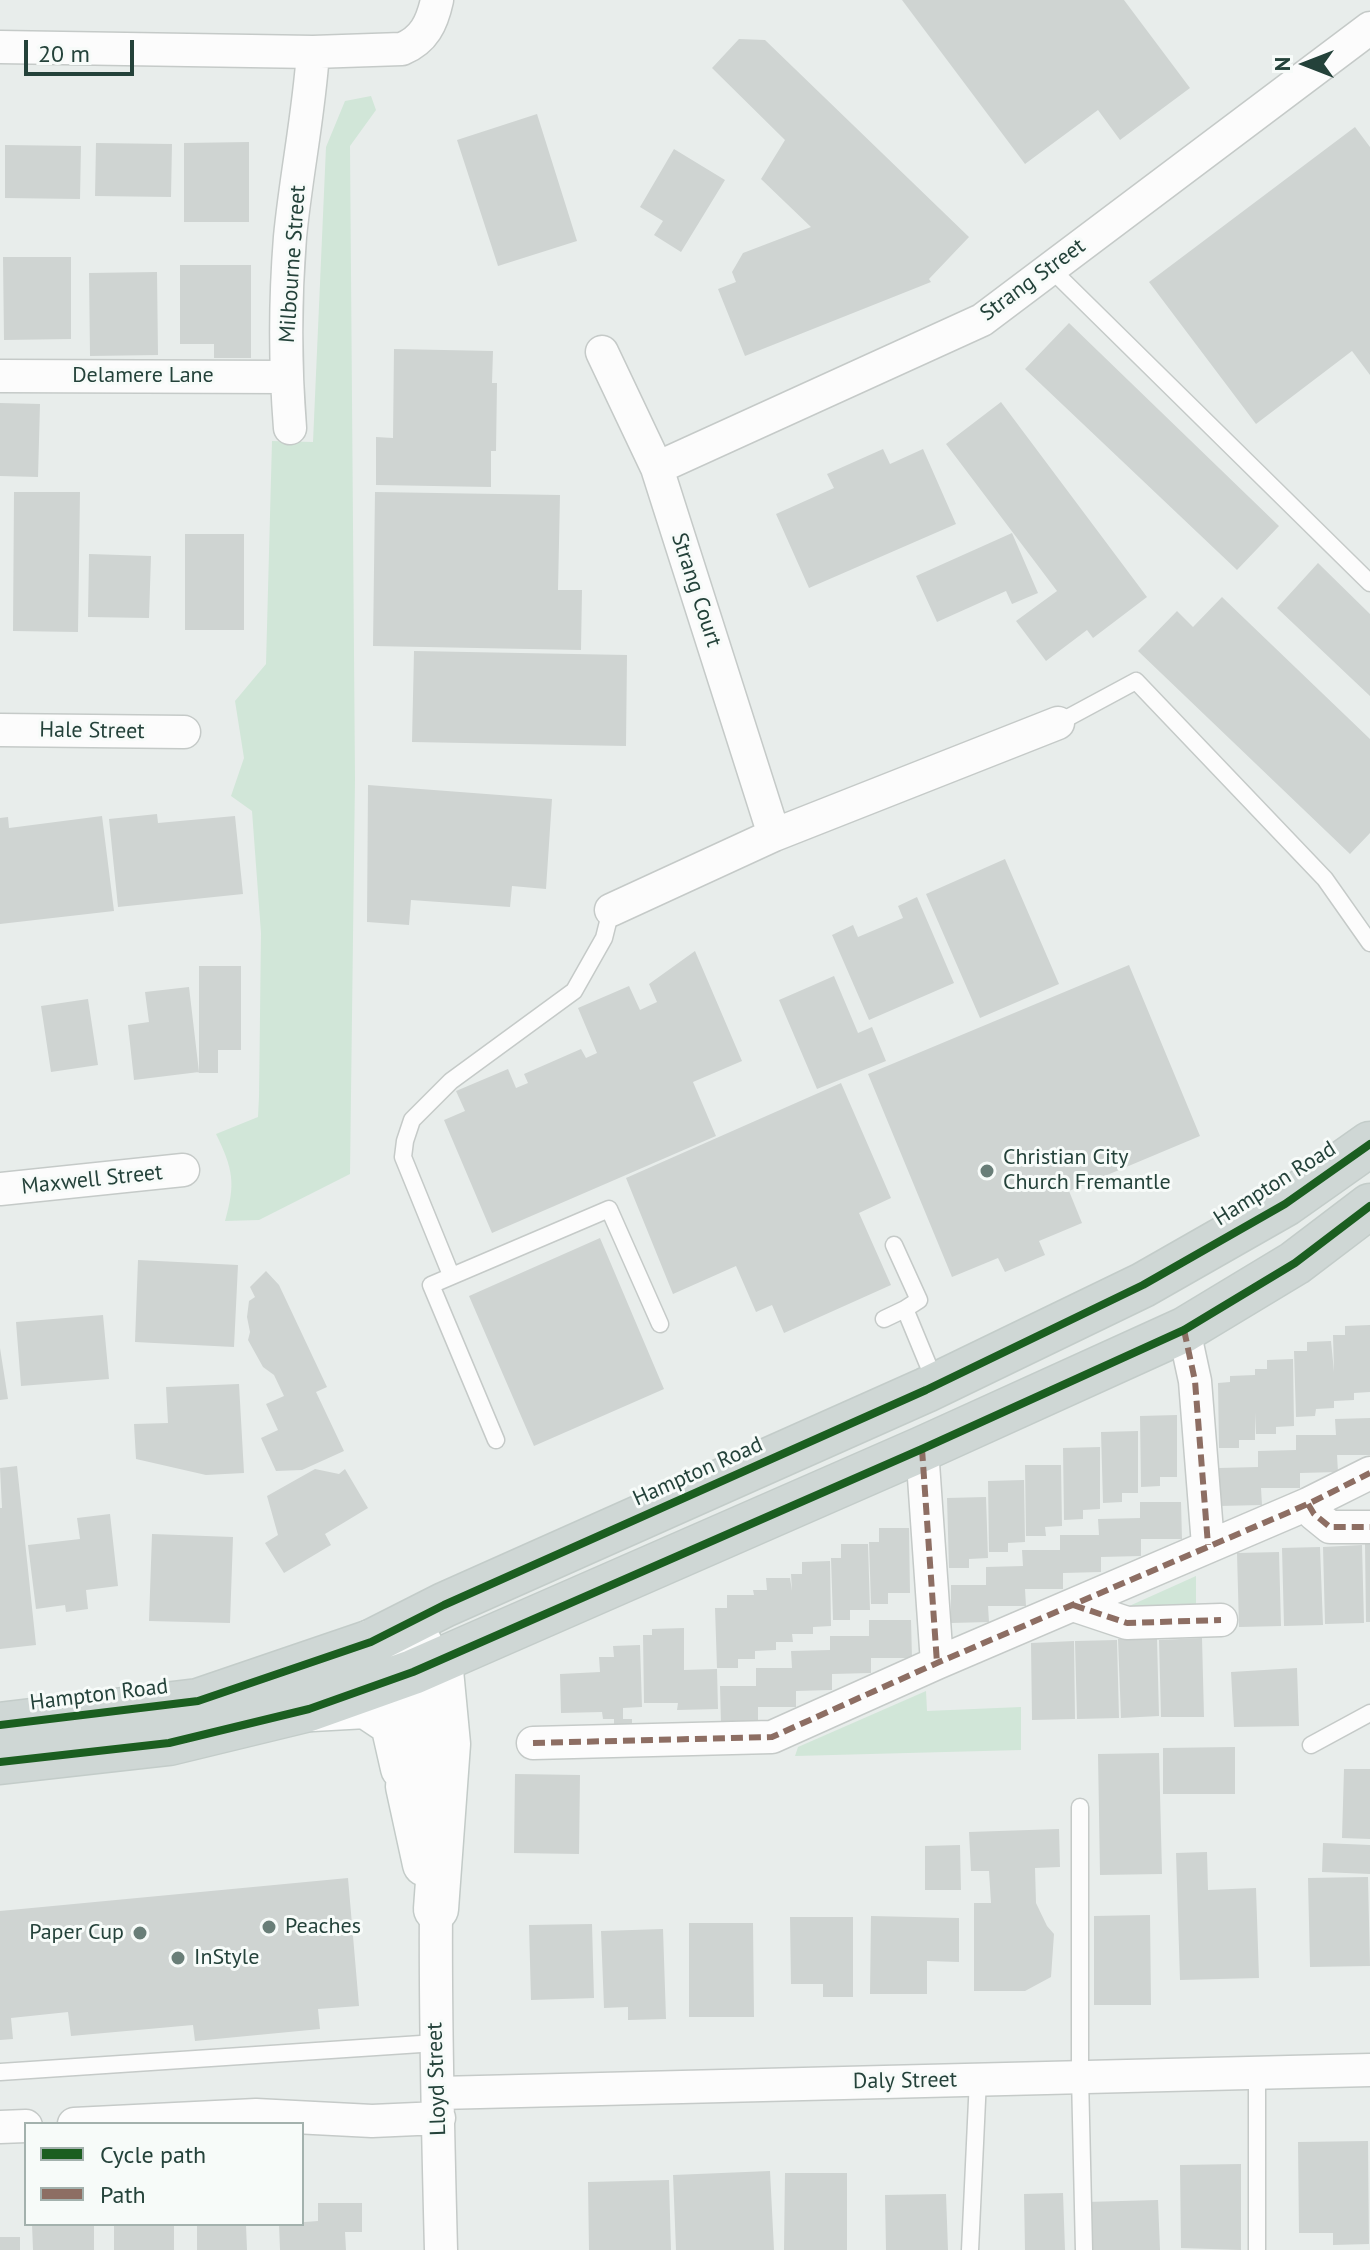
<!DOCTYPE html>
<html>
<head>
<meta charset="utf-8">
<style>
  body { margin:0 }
  #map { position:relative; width:1370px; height:2250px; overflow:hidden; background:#e8edeb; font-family:"PT Sans",sans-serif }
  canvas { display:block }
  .legend { position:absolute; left:24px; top:2122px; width:280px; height:104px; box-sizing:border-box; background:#f7fbf9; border:2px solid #a3b1ad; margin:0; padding:10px 14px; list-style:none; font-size:24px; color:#24423a }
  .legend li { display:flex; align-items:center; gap:16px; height:40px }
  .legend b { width:40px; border:2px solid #a3b1ad }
  .north { position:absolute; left:1266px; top:24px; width:80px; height:80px; -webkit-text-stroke:6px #f7fbf9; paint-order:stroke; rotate:270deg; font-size:22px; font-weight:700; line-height:32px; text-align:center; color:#24423a }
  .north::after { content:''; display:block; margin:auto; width:28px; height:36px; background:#24423a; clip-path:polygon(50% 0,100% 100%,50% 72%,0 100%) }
  .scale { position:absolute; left:24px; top:40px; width:110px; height:36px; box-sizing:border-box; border:4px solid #24423a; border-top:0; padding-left:10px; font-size:24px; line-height:28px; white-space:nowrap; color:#24423a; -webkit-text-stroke:6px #f7fbf9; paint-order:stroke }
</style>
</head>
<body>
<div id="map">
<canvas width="1370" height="2250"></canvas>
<ul class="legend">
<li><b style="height:10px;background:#1b5e20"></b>Cycle path</li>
<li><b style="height:10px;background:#8d6e63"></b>Path</li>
</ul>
<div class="north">N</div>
<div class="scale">20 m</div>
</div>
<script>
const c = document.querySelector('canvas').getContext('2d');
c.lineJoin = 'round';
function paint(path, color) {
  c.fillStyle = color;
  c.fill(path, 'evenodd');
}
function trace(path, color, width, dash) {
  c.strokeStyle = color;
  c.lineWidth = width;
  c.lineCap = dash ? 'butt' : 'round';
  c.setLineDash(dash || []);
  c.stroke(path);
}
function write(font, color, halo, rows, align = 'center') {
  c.font = font + ' "PT Sans",sans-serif';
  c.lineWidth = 6;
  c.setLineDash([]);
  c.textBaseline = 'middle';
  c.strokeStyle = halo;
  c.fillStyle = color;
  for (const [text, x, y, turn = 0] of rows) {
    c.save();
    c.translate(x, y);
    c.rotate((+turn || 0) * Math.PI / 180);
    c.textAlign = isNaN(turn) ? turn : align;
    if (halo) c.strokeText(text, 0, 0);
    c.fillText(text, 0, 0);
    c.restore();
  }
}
const green = new Path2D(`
  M371,96L376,110L350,146L355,779L350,1174L259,1220L225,1221C236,1183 233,1169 216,1134L258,1117L259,1097L261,933L252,811L231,796L244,758L235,701L266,664L272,441L313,442L326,147L345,101Z
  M1196,1576V1606L1127,1607Z
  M926,1691L927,1711L1021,1707V1750L795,1756L798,1747Z`);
const building = new Path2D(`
  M902,0H1124L1190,88L1120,140L1098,110L1025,164Z
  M739,39L765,40L969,237L929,279L931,282L745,356L718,289L736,282L732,272L743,253L811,227L761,179L785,140L712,68Z
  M537,114L577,241L498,266L457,140Z
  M1355,127L1370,147V375L1352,351L1256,424L1149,282Z
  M249,142V222H184V143Z
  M96,143L172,144L171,197L95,196Z
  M5,145L81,146L80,199L5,198Z
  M674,149L725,180L681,252L654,235L663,221L640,207Z
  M3,257H71V339L4,340Z
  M180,265H251V358H214V344H180Z
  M157,272L158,355L90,356L89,273Z
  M1069,323L1279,526L1237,570L1025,369Z
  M394,349L493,351L492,383H497L496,451H491V487L376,485V437L393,438Z
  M1001,402L1147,597L1093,638L1087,630L1046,661L1016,621L1057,591L946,444Z
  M0,403L40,404L38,477L0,476Z
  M883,449L890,464L923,449L956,524L809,588L776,514L834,488L827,474Z
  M14,492H80L78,632L13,631Z
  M375,492L560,495L558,590H582L581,650L373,646Z
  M1012,533L1038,593L1012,604L1006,591L937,622L916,576Z
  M185,534H244V630H185Z
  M89,554L151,556L149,618L88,617Z
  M1318,563L1370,614V696L1277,608Z
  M1222,597L1370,739V833L1350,854L1138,651L1177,611L1193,627Z
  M414,651L627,655L626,746L412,742Z
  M368,785L552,799L546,889L512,886L510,907L411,900L409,925L367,922Z
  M157,814L158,823L235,816L243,894L118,907L109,819Z
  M102,816L114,911L0,924V818L8,817L9,828Z
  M1005,859L1059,984L980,1018L926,894Z
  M917,897L954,983L869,1020L832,935L853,925L858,937L903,918L898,906Z
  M695,951L742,1061L693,1082L716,1136L492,1233L444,1120L465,1111L456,1091L508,1069L516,1088L528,1083L524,1074L581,1049L586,1058L597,1053L578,1008L629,986L640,1010L657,1002L649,984Z
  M1129,965L1200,1136L1069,1191L1082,1223L1039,1241L1045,1255L1005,1272L998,1258L952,1277L868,1074Z
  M199,966H241V1050H218V1073H199Z
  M834,976L858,1033L872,1027L886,1061L817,1089L779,1000Z
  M189,987L199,1072L134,1080L128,1025L149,1022L145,992Z
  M88,999L98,1065L51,1072L41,1006Z
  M841,1083L891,1198L859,1213L891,1285L784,1333L772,1305L756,1312L736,1266L673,1294L626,1178Z
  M600,1238L664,1389L534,1446L469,1296Z
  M138,1260L238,1265L234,1347L135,1342Z
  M266,1271L279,1285L327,1387L316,1392L344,1451L302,1470L276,1471L261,1438L278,1430L266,1404L284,1396L274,1375L263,1367L248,1340L250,1332L247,1317L249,1301L255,1297L250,1287Z
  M103,1315L109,1379L21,1386L16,1322Z
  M1370,1325V1392L1354,1393V1400L1334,1401V1408L1316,1409L1315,1416L1296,1417L1294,1351H1307V1342L1331,1341L1334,1372L1333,1335H1345V1326Z
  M0,1348L8,1399L0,1400Z
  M1293,1359L1294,1426L1276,1427V1434H1256L1255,1413V1440H1239V1448H1219L1218,1383L1230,1382V1376L1255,1375V1369H1267V1360Z
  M239,1384L244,1473L206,1475L136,1459L134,1424L168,1423L166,1387Z
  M1177,1415V1477H1160V1486L1141,1487L1140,1416Z
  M1370,1418V1455H1337L1338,1472L1300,1473V1488H1261L1262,1505L1219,1506V1468L1258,1467V1451L1296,1450V1435H1336L1335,1419Z
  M1138,1431V1493H1122V1502L1103,1503L1101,1432Z
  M1100,1447V1509L1083,1510V1519L1064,1520L1063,1448Z
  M1025,1465H1061L1062,1526L1045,1527L1046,1536H1026Z
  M17,1466L36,1645L0,1649V1508H2L0,1468Z
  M315,1469L339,1474L345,1469L368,1508L325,1534L331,1545L284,1573L265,1543L278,1535L267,1496Z
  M1024,1480L1025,1542L1008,1543V1552H989L988,1481Z
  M986,1497L988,1558L969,1559V1568H949L947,1498Z
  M1140,1502H1181L1182,1539H1141V1556L1101,1557V1572L1063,1573V1589H1025L1026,1606H988L989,1622L951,1623V1585H986V1567L1023,1566L1022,1550H1060V1535H1099L1098,1519L1140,1518Z
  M110,1514L118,1586L86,1590L88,1609L66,1612L65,1605L36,1609L28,1545L80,1539L77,1518Z
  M879,1528H909L910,1593H888V1604H871L869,1542H879Z
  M152,1534L233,1537L230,1623L149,1621Z
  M841,1544H868L870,1610H850V1620H833L831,1558H841Z
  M1365,1544H1370V1622H1366Z
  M1362,1545L1364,1623L1325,1624L1323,1547Z
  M1320,1547L1323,1625L1284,1626L1282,1548Z
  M1279,1552L1281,1626L1239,1627L1237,1553Z
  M830,1561L831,1626L813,1627V1634H792L793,1642H776V1650L755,1651V1659H738V1668H717L715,1608H727V1595H754L753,1590H767L766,1578H790L792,1591L791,1574H802V1562Z
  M869,1620H911L912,1658H871V1673L832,1674V1690L796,1691V1707H758V1723H721L720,1686H756V1668H792L791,1651L830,1650V1636H869Z
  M684,1628V1670L717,1669L718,1709L677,1710L678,1703H644L643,1635H652V1629Z
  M1157,1638L1159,1716L1121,1718L1118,1639Z
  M1202,1638L1204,1717H1161L1159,1640Z
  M1117,1640L1119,1718L1077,1719L1075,1641Z
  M1074,1641L1075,1719L1032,1720L1031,1643Z
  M640,1645L642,1707L623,1708V1719H632V1736H614V1719H603L602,1712L561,1713L560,1674L600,1672L599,1657H614L613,1646Z
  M1297,1668L1299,1726L1234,1727L1231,1672Z
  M1235,1747V1794H1163V1748Z
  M1159,1753L1162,1874L1100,1875L1098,1754Z
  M1344,1769H1370V1839L1342,1838Z
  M515,1774L580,1775L579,1854L514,1853Z
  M1059,1829L1060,1867L1035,1868L1036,1903L1047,1926L1054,1934L1051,1977L1025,1991H974V1903H991L989,1871H971L969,1832Z
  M1323,1843L1370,1845V1874L1322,1872Z
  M960,1845L961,1890H925V1846Z
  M1207,1852L1208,1890L1256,1888L1259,1978L1180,1980L1176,1853Z
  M1368,1877L1370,1966L1310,1967L1308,1878Z
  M348,1878L359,2006L318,2009L320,2029L195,2041L193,2025L71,2036L68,2012L11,2018L13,2039L0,2040V1911Z
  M1150,1915L1151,2005H1094V1916Z
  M871,1916L959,1918V1962L927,1961V1994H870Z
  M790,1917H853V1997H823V1984H791Z
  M689,1923H753L754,2017H689Z
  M592,1924L594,1998L531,2000L529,1925Z
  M663,1929L666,2019L628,2020V2007L604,2008L601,1931Z
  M1368,2141L1369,2244L1333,2245V2233H1299L1298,2142Z
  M1241,2164V2250L1181,2248L1180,2165Z
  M770,2171L774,2250H676L673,2175Z
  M785,2173H847V2250H784Z
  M669,2180L671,2250H589L588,2182Z
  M1063,2193L1065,2250H1025L1024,2194Z
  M946,2194L948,2250H886L885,2195Z
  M1158,2200L1160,2250H1087L1086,2202Z
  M318,2203H362V2232H345L346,2250H280L279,2224L318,2221Z
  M32,2224H94V2250H33Z
  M174,2225V2250H114V2226Z
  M246,2225L247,2250H197V2226Z
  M0,2237H20V2250H0Z`);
const lane = new Path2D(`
  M1050,268L1370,583
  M1058,723L1136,681L1325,879L1370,943
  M894,1245L919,1300L905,1309
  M451,1275L403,1157L405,1141L412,1120L451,1081L574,991L604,938L611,910
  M884,1319L905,1309L936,1384
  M496,1440L431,1285L609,1209L660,1324
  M1311,1745L1370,1713
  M1080,1807V2076L1084,2250
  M0,2072L436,2043
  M970,2250L978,2079
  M1257,2250V2071`);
const street = new Path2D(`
  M0,47L313,52L402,49C424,40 432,23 437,0
  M602,352L657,468L774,835
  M0,376L286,377
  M290,428C285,365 285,300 290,237C296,175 309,114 313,52
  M657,468L982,320L1370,28
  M0,730L184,732
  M611,910L774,835L1058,723
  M0,1189L183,1170
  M1184,1330L1195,1381L1208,1545
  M922,1449L937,1663
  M1308,1504L1314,1514L1330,1527H1370
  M1073,1605L1127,1623L1221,1620
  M533,1743L772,1737L937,1663L1308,1504L1370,1473
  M436,1909C435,2023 438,2136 441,2250
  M439,2093L1370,2070
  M74,2124L256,2115L372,2121L439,2118
  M0,2127L26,2126`);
const secondary = new Path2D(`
  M371,1642L416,1651L440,1660L448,1744L436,1909
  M420,1644L416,1651L413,1672V1748L408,1786L425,1864
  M312,1709L366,1706L393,1724L403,1768`);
const primary = new Path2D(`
  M0,1725L198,1701L371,1642L444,1605L926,1390L1143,1285L1285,1204L1370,1144
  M0,1762L169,1743L309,1709L413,1672L922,1449L1184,1330L1295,1263L1370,1206`);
const quiet = new Path2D(`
  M1184,1330L1195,1381L1208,1545
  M922,1449L937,1663
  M1308,1504L1314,1514L1330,1527H1370
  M1073,1605L1127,1623L1221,1620
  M533,1743L772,1737L937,1663L1308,1504L1370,1473`);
const cycleway = new Path2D(`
  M0,1725L198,1701L371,1642L444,1605L926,1390L1143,1285L1285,1204L1370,1144
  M0,1762L169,1743L309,1709L413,1672L922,1449L1184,1330L1295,1263L1370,1206`);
const markers = [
  [987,1171,8,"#697e78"],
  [269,1927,8,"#697e78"],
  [140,1933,8,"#697e78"],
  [178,1958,8,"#697e78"]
];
const streetNames = [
  ["Milbourne Street",293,264,-86],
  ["Strang Street",1033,280,-36],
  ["Delamere Lane",143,376],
  ["Strang Court",696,590,72],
  ["Hale Street",92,731,1],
  ["Maxwell Street",92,1180,-6],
  ["Hampton Road",1275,1184,-32],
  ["Hampton Road",698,1472,-24],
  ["Hampton Road",99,1695,-7],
  ["Lloyd Street",437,2079,-92],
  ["Daly Street",905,2081,-1]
];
const poiNames = [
  ["Christian City",1003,1158],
  ["Church Fremantle",1003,1183],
  ["Peaches",285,1927],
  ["Paper Cup",124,1933,"right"],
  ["InStyle",194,1958]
];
paint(green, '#d1e6d8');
paint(building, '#cfd4d2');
trace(lane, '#c5cac8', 19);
trace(street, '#c5cac8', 35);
trace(secondary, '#c3cbc8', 47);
trace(primary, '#c3ccc9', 47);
trace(lane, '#fcfcfc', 16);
trace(street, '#fcfcfc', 32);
trace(secondary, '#fcfcfc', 44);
trace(primary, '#cfd7d5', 44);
trace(quiet, '#8d6e63', 6, [12, 6]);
trace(cycleway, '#1b5e20', 8);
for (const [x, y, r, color] of markers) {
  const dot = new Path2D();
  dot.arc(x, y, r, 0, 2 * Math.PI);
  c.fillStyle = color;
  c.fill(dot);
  trace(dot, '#f7fbf9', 3);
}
write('22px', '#24423a', '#f7fbf9', streetNames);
write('22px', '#24423a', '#f7fbf9', poiNames, 'left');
</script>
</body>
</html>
